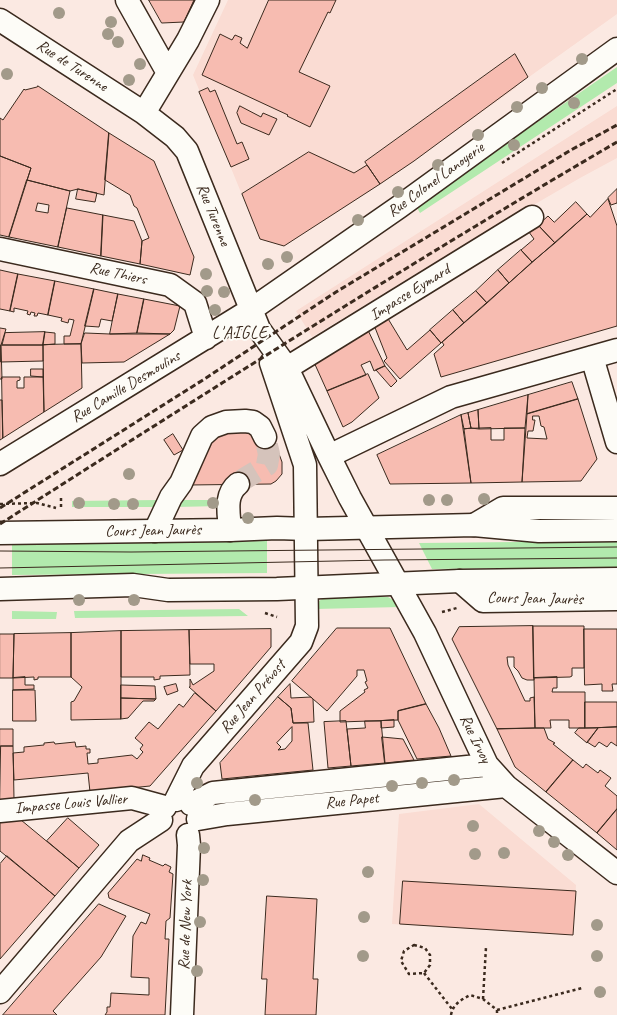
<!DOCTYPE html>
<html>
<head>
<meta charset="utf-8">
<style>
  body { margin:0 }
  canvas { display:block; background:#fbe9e2 }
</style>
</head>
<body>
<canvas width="617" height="1015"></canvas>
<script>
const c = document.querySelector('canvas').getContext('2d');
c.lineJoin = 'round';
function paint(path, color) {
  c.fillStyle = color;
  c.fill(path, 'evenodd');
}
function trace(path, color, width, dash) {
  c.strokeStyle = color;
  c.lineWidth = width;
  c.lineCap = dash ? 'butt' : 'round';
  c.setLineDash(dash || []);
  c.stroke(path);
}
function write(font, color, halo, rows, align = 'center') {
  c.font = font + ' Caveat,sans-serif';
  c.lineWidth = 4;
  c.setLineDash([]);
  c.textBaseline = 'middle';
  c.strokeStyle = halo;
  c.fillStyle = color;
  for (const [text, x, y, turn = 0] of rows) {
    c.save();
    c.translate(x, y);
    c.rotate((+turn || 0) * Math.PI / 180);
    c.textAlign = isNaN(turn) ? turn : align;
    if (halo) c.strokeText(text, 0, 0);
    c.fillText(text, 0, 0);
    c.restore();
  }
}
const built = new Path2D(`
  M228,0H617V14L529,77L516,85L517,87L391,177L284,246L260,239L193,75Z
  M617,106V158L580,178L449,254L312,337L296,311Z
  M479,804L576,885L573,935L392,924L399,814Z`);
const green = new Path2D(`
  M617,67V83L420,213L416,206Z
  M158,500L156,507H72V501Z
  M177,500H222V506L175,507Z
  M267,541V573L12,575V544Z
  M617,541V567L432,569L419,543Z
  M328,597H388L395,601L401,607L315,609C317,601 321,599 328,597Z
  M239,609L248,616L75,618L74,611Z
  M12,611L57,612L56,619H12Z`);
const building = new Path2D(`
  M149,0H194L184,22L162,23Z
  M269,0H336L330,13L328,12L299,72L330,86L310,127L287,116L288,115L202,75L220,34L232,40L235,35L242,38L240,43L247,48Z
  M515,54L528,77L414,161L380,184L365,162Z
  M38,86L109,133L104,195L78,189L70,191L27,180L31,168L0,156V118L3,120L24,89L25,90L37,87Z
  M208,88L210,92L215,90L237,144L242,142L249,159L231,167L199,92Z
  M240,106L261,117L263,113L277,119L269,135L241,123L237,113Z
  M109,133L154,161L194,257L190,275L140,264L142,241L149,238L137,208L134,206L130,195L105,180Z
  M309,152L354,173L367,165L380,184L284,246L260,239L242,194Z
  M0,156L31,168L9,237L0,235Z
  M27,180L70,191L58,247L9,237ZM38,203L49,205L48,213L36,211Z
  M78,189L97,193L95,202L76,199Z
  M617,189V203L611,205L608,198Z
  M608,199L617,226V326L441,377L434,354L444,345L442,342L587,214L590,217Z
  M576,202L587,214L555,243L538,225L548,216L554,222Z
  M67,208L103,215L101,256L58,247Z
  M103,215L134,221L142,241L140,264L101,256Z
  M538,225L555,243L532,262L521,250L534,239L526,228Z
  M521,250L532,262L509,283L498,270Z
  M0,270L18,274L10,311L0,309Z
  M498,270L509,283L487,303L476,291Z
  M18,274L55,281L48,315L38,313L37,316H34L35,313L31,312L30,315L27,314L28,311L14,308V312L10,311Z
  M55,281L94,289L81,344H64V336H70L74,320L69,319L68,323L61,321L62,318L48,315Z
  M94,289L118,294L112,321L101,319L99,327L85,326Z
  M476,291L487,303L464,323L453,310Z
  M118,294L144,299L137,333L110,334Z
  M144,299L180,306L174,330L170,334L137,333Z
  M453,310L464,323L441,343L430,330Z
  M387,317L407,350L430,330L441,343L400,379L384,361L387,358L374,325Z
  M366,326L385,366L374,371L370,361L361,365L366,375L327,391L313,360Z
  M0,328L6,329L1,345L2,379H0Z
  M45,332L55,333V344L43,345Z
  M45,332L43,345H2L5,333Z
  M85,333L110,334H170L124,362L82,363L81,344Z
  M81,344L82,388L44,412L43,345Z
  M1,345H43V361L1,362Z
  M385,366L397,381L391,387L376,370Z
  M31,369H43V377L31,376Z
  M368,374L379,398L352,422L343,427L327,391Z
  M2,377H20V380L17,381V388H24V377H43L44,412L3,438Z
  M572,382L578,399L527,414L528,395Z
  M528,395L525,428L479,429L478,410Z
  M578,399L597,459L581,481L522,482L527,414ZM533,416H539L541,426L544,427L547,439L527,438L528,431H533L535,420H533Z
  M0,400H2L3,438L0,440Z
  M478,410L479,429L471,428L468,413Z
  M468,413L471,428L464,429L461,415Z
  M461,415L471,483L390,484L377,455Z
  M491,428V440H504V428H525L522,482L471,483L464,429Z
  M213,432H258L272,435L282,462V474L276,481L271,484L189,485Z
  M173,434L183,450L174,455L164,440Z
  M533,626H584V668H572V676L570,677L534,678Z
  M533,626L534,680H527L522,678L518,671L514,667V657H507L508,665L525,701H530V698L534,697L535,728L497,729L452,639L459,627Z
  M337,628H390L426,704L398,711V720L340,722V711L365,692L364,690L368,688L365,682L367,681L364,670H357V676L327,711L292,681Z
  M271,629V647L216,711L189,687H190V679L193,685L214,671V664H190L189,630Z
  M584,629H617V684H612L613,691H602V684L585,685Z
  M189,630L190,675L160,676V679L154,680V677H121V631Z
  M121,631V719L71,720V702L74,701L82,687L71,677V633Z
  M71,633V677H38V679L34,680V677L13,678L14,634Z
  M0,634H14L13,678H0Z
  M25,677V685H34V689L13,690V678Z
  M557,677V688H553L552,692H585V728H569V720H550L551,728H535L534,678Z
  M176,684L178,691L167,695L164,687Z
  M290,684L291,698L311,697L313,699L314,722L293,723L291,708L278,697Z
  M121,685L155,686L156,699L121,698Z
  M13,690H35L36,721H13Z
  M195,693L216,711L150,786L90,792L88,773L14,780L13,753L24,752V747L44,745V743L54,742L55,744L75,742L76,747L86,746V749H90V753H87L88,764L98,763V759L132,755L137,759L143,752L140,749L143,745L135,738L149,722L158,729L179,704L183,707Z
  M278,697L291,708L293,723H308L313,770L222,779L220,763ZM292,727V741L285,749L278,750L281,747L277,743Z
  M121,698L156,699L154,701H143L128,718L121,719Z
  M585,702H617V727L585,728Z
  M426,704L439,728L451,756L417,759L398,720V711Z
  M394,720V727L381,728V721Z
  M346,721L351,766L328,768L324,722Z
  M365,721H381L385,763L351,766L347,729L365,728Z
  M617,727V746L611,742L607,747L599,742L595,747L587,742L598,728Z
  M535,728H544L548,739L555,743L553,744L573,760L546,792L515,767L497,729Z
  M579,728H598L587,743L575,733Z
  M0,729H13V746H0Z
  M382,737L403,739L414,760L385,763Z
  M1,746H13L14,799L0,801Z
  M573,760L583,768L586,764L598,773L600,770L611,778L605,786L617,796V809L597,833L546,792Z
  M617,809V850L597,833Z
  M68,818L99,845L79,868L47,841Z
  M21,820L79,868L55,896L0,851V822Z
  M143,855L150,858L149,860L163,866L165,864L171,867L169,872L173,874L170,918L166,921L165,939H169L165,1015H105L107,1012V1007H110L111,993L149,995V978L131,977L133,936L141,922L146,924L150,914L109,898L108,893L137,859L141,861Z
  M7,856L55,896L0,959V864Z
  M403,881L576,891L573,935L400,924Z
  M267,896L317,899L313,979H318L316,1015H265L267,979H262Z
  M99,904L126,916L101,957L53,1011L57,1015H3Z`);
const minorTunnel = new Path2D(`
  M238,484L244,479L267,465L269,454L265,437`);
const path = new Path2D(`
  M502,163L617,89
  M61,498V509
  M0,504L37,503L56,508
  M442,612L457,608
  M265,613L277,617
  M414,945L425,948L430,955V965L424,973L409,974L401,961L404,951Z
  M424,973L452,1009
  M483,999L486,947
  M497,1010L582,988
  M451,1015C453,1004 461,1000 470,995L483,999L497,1010V1015`);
const minor = new Path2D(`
  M127,0L168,73
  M0,20L144,113L175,137L187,151L259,329L287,368L329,456L350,498L425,633L487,765L506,786L617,873
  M144,113L188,40L208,0
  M0,249L170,285L195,303L206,338
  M592,357L617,442
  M287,368L532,217
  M329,456L451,397L617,350
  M0,464L252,309L399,207L617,49
  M474,525L503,508H617
  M230,530C229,514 224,495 238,484
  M155,531L171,497L181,483L202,436L212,427L226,422L245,421L253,422L260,427L265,437
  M460,581L483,601L617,599
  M176,800L193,766L301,642L307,626L305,465L271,363
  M191,804L213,793L487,765
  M0,811L132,798L165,807
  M198,819L227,814L506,786
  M0,992L129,841L161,820
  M182,1015L189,845L188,835`);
const major = new Path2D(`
  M0,533L230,530L277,528L307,529L474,525L539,531L617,530
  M0,589L133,585L168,590L277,589L460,581L617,579`);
const tram = new Path2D(`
  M0,551L131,552L617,547
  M0,568L384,560L617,558`);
const rail = new Path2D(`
  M0,508L206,378L336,292L571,150L617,125
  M0,524C204,394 408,264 617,142`);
const trees = [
  [59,13],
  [111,22],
  [108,34],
  [118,42],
  [582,59],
  [140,64],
  [7,74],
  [129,80],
  [542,88],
  [574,103],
  [517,107],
  [478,135],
  [514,145],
  [438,165],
  [398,192],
  [358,220],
  [287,257],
  [268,264],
  [206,274],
  [207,291],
  [224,292],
  [215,310],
  [129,474],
  [484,499],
  [429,500],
  [447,500],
  [79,503],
  [213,503],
  [114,504],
  [133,504],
  [248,518],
  [79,600],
  [134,600],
  [454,780],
  [197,783],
  [422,783],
  [392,786],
  [255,800],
  [473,826],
  [539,831],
  [554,842],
  [204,848],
  [504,853],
  [475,854],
  [568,855],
  [368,872],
  [203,880],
  [364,917],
  [200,922],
  [597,925],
  [363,956],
  [597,956],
  [197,971],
  [600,992]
];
const streetNames = [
  ["Rue de Turenne",72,66,33],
  ["Rue Colonel Lanoyerie",436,180,-36],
  ["Rue Turenne",213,215,68],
  ["Rue Thiers",118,274,12],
  ["Impasse Eymard",410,293,-32],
  ["Rue Camille Desmoulins",126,387,-31],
  ["Cours Jean Jaurès",153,531,-1],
  ["Cours Jean Jaurès",535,599,1],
  ["Rue Jean Prévost",253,697,-49],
  ["Rue Irvoy",475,739,64],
  ["Rue Papet",352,801,-6],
  ["Impasse Louis Vallier",71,804,-5],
  ["Rue de New York",186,925,-88]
];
const neighbourhoodNames = [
  ["L'AIGLE",240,334]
];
paint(built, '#fadcd3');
paint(green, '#b2eaad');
paint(building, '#f7bcb1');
trace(building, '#3b2a1e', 1);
trace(minorTunnel, '#d5c3bb', 22, [22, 11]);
trace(minor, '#3b2a1e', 25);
trace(major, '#3b2a1e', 25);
trace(path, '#3b2a1e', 2.5, [3, 3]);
trace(minor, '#fdfcf7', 22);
trace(major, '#fdfcf7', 22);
trace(tram, '#3b2a1e', 1);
trace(rail, '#3b2a1e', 3, [6, 3]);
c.fillStyle = '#a29a8a';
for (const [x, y] of trees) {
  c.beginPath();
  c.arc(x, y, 6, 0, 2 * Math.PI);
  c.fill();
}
write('16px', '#3b2a1e', '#fdfcf7', streetNames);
c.letterSpacing = '1px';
write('17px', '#3b2a1e', '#fdfcf7', neighbourhoodNames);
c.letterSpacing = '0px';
</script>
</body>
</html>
